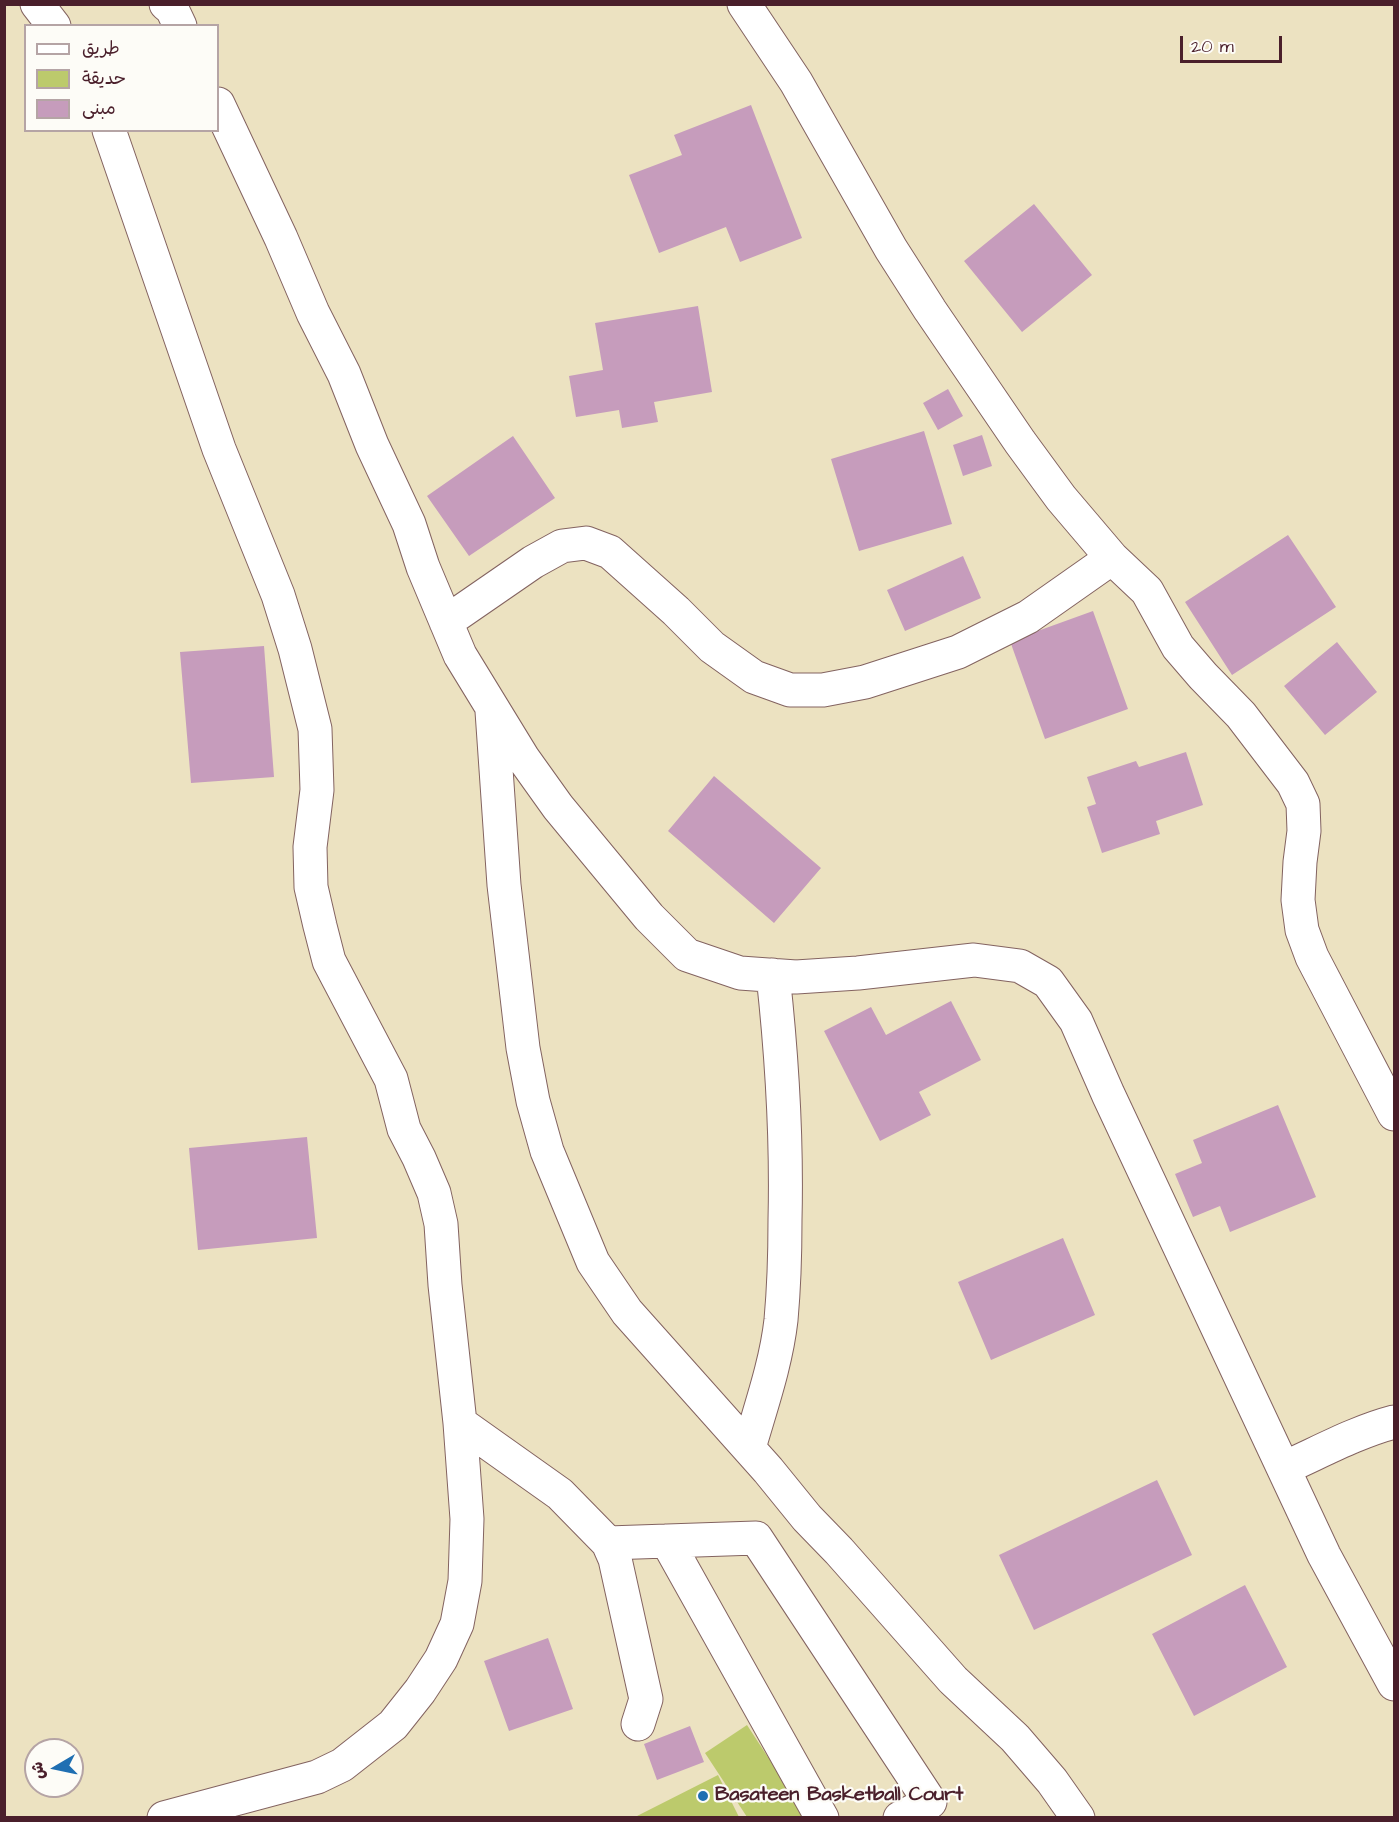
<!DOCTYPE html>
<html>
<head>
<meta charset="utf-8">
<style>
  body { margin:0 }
  #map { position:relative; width:1399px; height:1822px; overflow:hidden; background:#ece2c1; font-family:"Architects Daughter","Playpen Sans Arabic",sans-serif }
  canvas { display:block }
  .frame { position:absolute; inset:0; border:6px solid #4a1f2b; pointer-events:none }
  .legend { position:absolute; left:24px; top:24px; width:195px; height:108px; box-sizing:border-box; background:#fdfcf7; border:2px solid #b5a4a5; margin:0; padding:8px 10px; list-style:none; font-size:18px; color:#4a1f2b }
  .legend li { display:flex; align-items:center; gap:12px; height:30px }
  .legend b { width:30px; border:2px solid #b5a4a5 }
  .north { position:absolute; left:24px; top:1738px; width:60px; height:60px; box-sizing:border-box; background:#fdfcf7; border:2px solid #b5a4a5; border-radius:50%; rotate:261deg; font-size:16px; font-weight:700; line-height:24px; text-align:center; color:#4a1f2b }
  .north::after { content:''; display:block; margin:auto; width:21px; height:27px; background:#1f6fb2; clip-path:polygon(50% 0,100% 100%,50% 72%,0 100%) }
  .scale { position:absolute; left:1180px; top:36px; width:102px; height:27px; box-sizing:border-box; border:3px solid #4a1f2b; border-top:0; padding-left:8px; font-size:18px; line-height:21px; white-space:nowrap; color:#4a1f2b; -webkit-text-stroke:4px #fdfcf7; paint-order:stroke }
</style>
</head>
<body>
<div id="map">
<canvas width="1399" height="1822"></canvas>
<div class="frame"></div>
<ul class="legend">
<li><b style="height:8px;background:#fff"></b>طريق</li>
<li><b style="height:16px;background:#bcca6c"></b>حديقة</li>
<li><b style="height:16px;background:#c69cbc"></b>مبنى</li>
</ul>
<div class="north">ش</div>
<div class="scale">20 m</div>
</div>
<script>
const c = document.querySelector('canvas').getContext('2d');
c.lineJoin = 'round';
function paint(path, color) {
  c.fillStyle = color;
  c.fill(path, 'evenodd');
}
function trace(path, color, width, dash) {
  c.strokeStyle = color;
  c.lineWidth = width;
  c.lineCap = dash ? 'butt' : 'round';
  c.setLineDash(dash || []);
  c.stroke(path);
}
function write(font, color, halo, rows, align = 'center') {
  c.font = font + ' "Architects Daughter",sans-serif';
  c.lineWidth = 4.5;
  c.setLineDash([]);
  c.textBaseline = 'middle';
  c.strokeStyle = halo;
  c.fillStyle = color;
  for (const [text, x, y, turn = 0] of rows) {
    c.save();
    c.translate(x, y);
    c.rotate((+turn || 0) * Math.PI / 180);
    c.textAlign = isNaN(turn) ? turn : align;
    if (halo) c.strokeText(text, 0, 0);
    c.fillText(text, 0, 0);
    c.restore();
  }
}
const green = new Path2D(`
  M747,1725L807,1817H747L705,1753Z
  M718,1775L739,1817H638L637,1816Z`);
const building = new Path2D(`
  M751,105L802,238L740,262L726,227L659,253L629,175L682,155L674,135Z
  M1034,204L1092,275L1022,332L964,261Z
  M698,306L712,392L654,402L658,422L622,428L619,410L576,417L569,376L603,370L595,323Z
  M948,389L963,416L938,430L923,403Z
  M924,431L952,524L859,551L831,459Z
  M982,435L992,466L963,476L953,445Z
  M513,436L555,498L469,556L427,496Z
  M1288,535L1336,607L1232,675L1185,602Z
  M963,556L981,598L905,631L887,590Z
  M1093,611L1128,709L1045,739L1010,641Z
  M1337,642L1377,692L1325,735L1284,686Z
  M264,646L274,777L191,783L180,652Z
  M1186,752L1203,805L1156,821L1160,834L1102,853L1087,807L1096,804L1087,777L1136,761L1139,767Z
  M714,776L821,868L774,923L668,831Z
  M951,1001L981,1060L919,1092L931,1115L880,1141L824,1031L871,1007L886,1035Z
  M1278,1105L1316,1197L1230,1232L1220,1206L1193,1217L1175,1174L1202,1163L1193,1140Z
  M307,1137L317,1238L198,1250L189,1148Z
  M1063,1238L1095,1315L991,1360L958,1282Z
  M1157,1480L1192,1555L1034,1630L999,1555Z
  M1245,1585L1287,1667L1194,1716L1152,1634Z
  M548,1638L573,1709L509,1731L484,1661Z
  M690,1726L704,1762L657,1780L644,1744Z`);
const minor = new Path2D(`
  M37,4L54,26
  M166,4L172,9L180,26
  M744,4L796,82L891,249L930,310L1020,442L1061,498L1112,558L1147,591L1178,647L1203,676L1241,715L1293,783L1303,804L1304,831L1300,862L1298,900L1302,930L1312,957L1394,1114
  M218,104L281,238L313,313L344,374L372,445L409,524L423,567L460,655L523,758L558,807L649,917L687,955L740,973L796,977L858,973L974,960L1020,966L1048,982L1076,1021L1108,1094L1324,1555L1394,1684
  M109,130L219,449L278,595L295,649L315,729L317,790L310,847L311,887L320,926L329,961L391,1079L404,1129L419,1158L434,1193L441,1224L445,1285L460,1423L467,1519L465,1581L457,1624L441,1659L420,1691L393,1725L342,1765L317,1777L164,1818
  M446,622L533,562L562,546L586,543L610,552L676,611L712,647L754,677L790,690H823L865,682L958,652L1028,617L1112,558
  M492,711L504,885L523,1048L533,1101L547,1151L593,1262L627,1312L768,1470L807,1518L839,1551L953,1680L1015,1738L1052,1781L1078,1818
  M460,1423L560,1494L608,1543L615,1559L646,1699L638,1724
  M749,1448C761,1406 776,1364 781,1320C784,1287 785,1253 785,1220C787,1138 782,1057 773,975
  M1284,1468C1320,1452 1356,1432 1394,1422
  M667,1541L822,1818
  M608,1543L756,1538L930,1802L900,1818`);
const markers = [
  [703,1796,6,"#1f6fb2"]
];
const poiNames = [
  ["Basateen Basketball Court",715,1796]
];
paint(green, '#bcca6c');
paint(building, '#c69cbc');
trace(minor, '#836360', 35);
trace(minor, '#fff', 33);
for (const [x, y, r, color] of markers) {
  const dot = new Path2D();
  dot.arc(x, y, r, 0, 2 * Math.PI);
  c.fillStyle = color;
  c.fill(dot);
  trace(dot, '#fdfcf7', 2);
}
write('bold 20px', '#4a1f2b', '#fdfcf7', poiNames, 'left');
</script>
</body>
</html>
